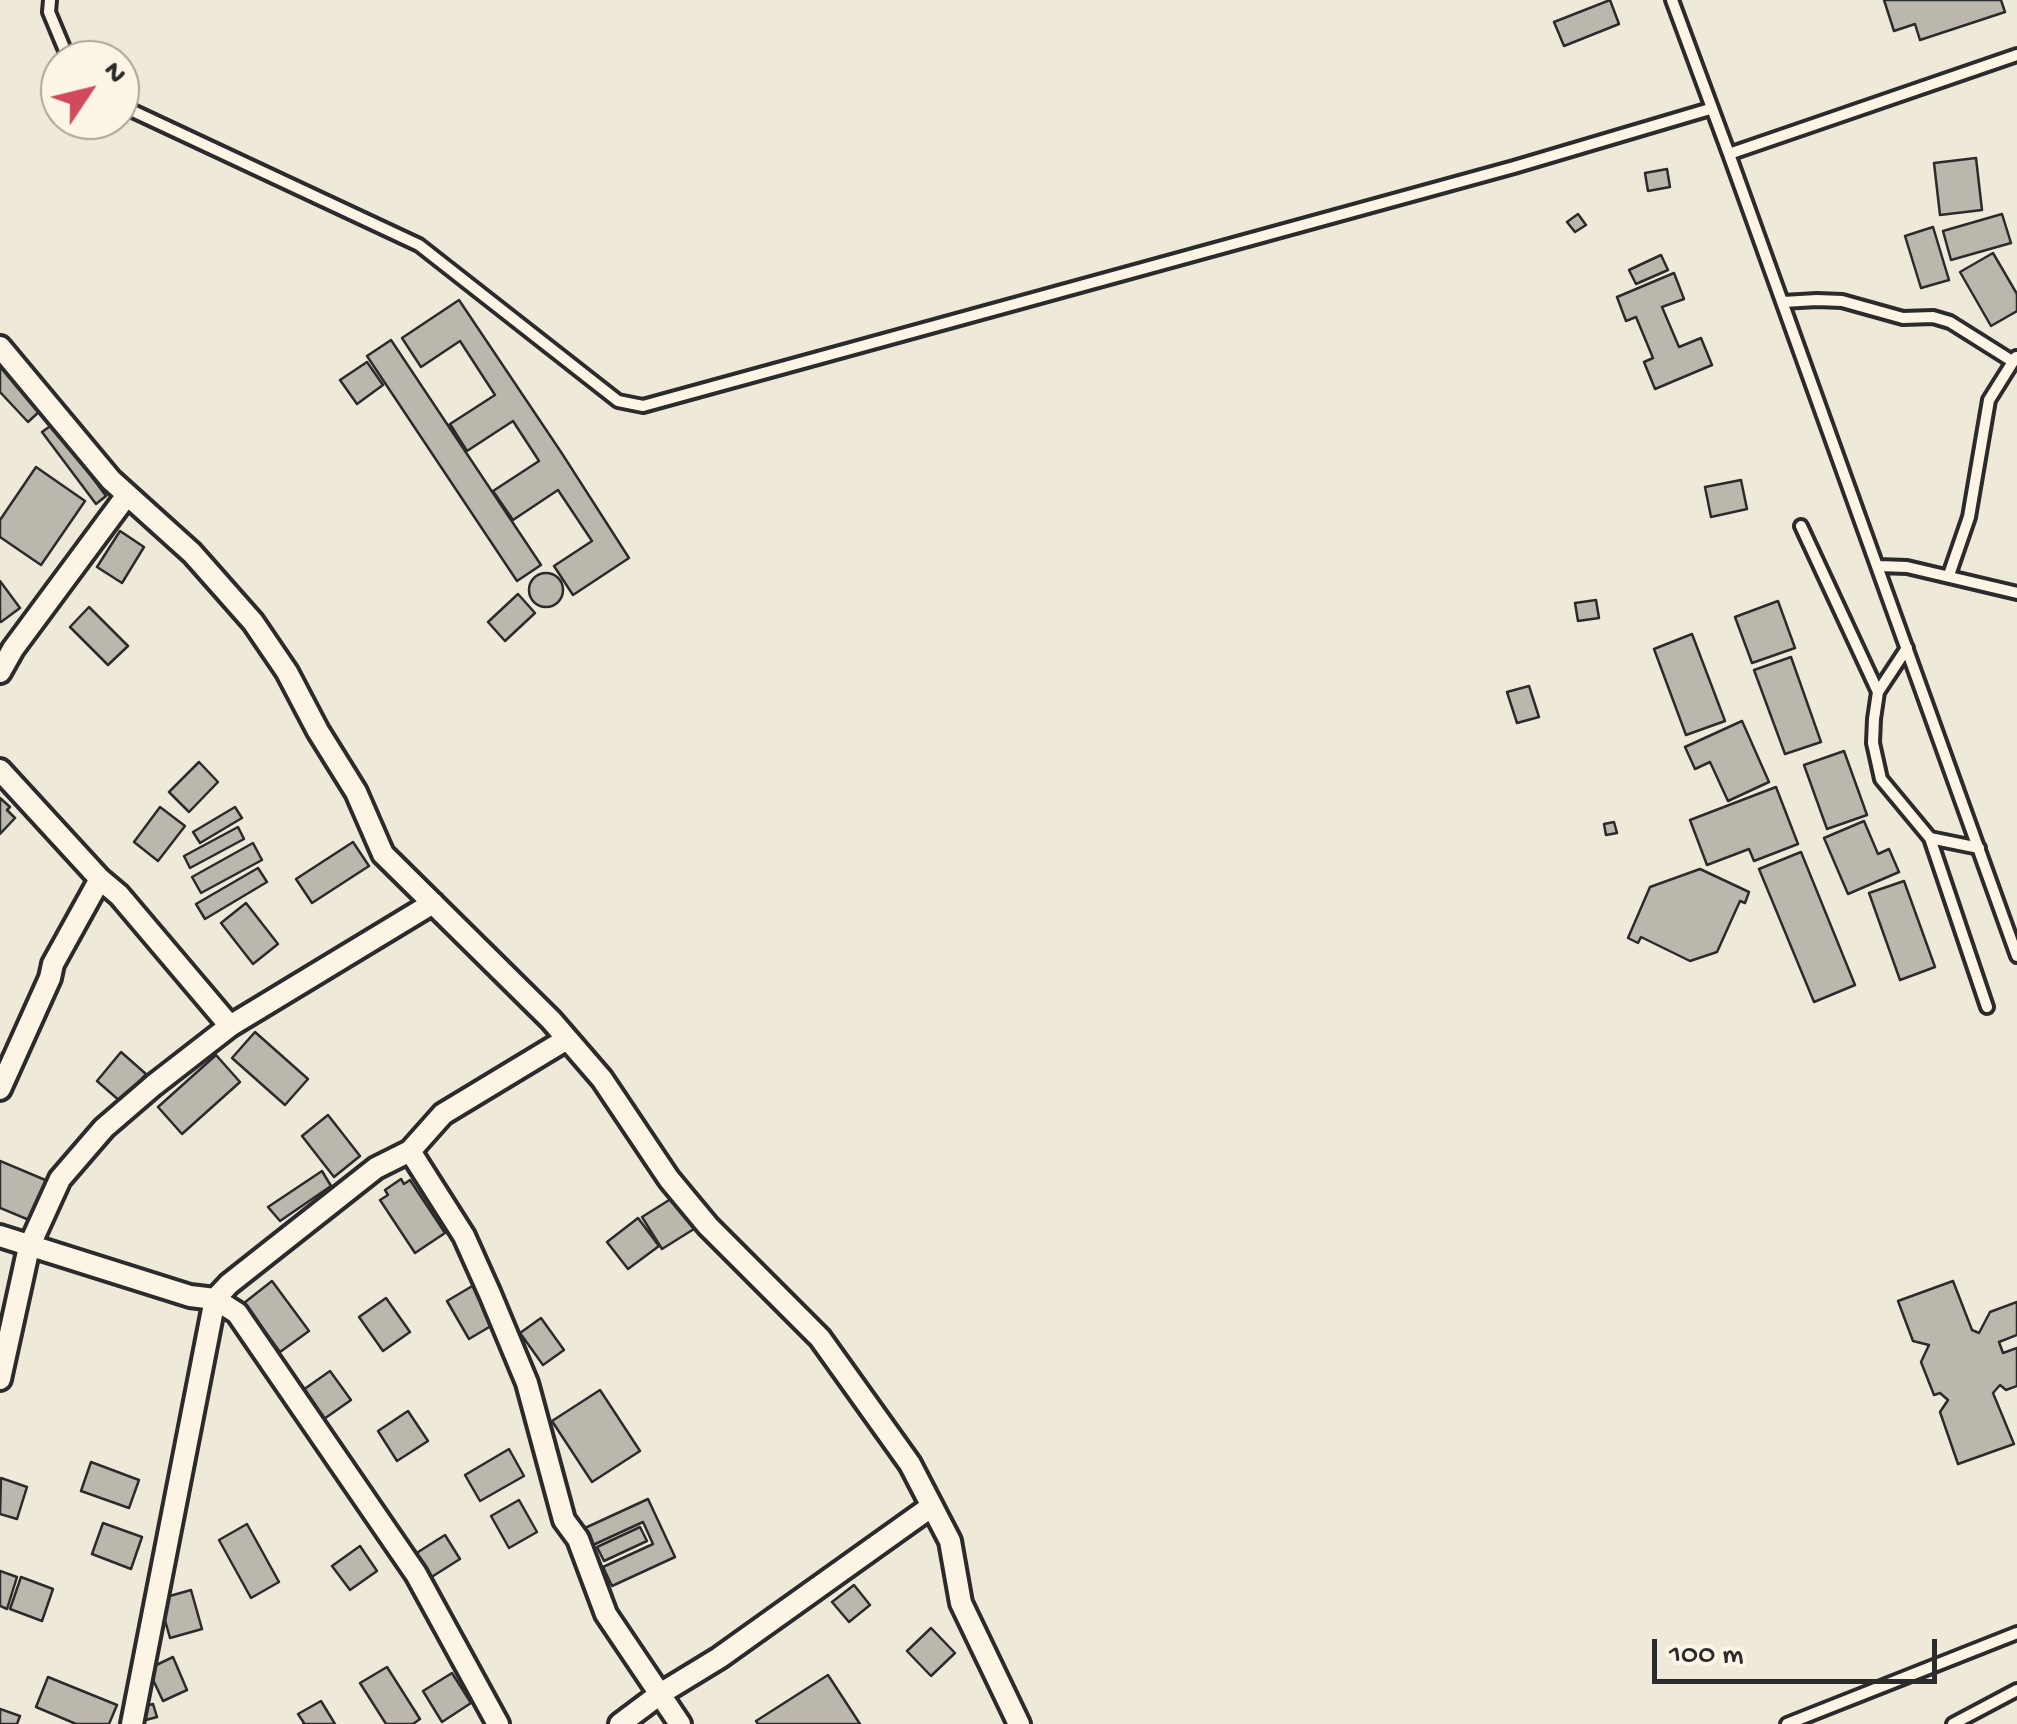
<!DOCTYPE html>
<html>
<head>
<meta charset="utf-8">
<style>
  body { margin:0 }
  #map { position:relative; width:2017px; height:1724px; overflow:hidden; background:#efe9da; font-family:"Gochi Hand",sans-serif }
  canvas { display:block }
  .north { position:absolute; left:40px; top:40px; width:100px; height:100px; box-sizing:border-box; background:#fcf5e5; border:2px solid #a8a49b; border-radius:50%; rotate:55deg; font-size:28px; font-weight:700; line-height:40px; text-align:center; color:#2b2b2b }
  .north::after { content:''; display:block; margin:auto; width:35px; height:45px; background:#d1495b; clip-path:polygon(50% 0,100% 100%,50% 72%,0 100%) }
  .scale { position:absolute; left:1652px; top:1639px; width:285px; height:45px; box-sizing:border-box; border:5px solid #2b2b2b; border-top:0; padding-left:12px; font-size:30px; line-height:35px; white-space:nowrap; color:#2b2b2b; -webkit-text-stroke:8px #fcf5e5; paint-order:stroke }
</style>
</head>
<body>
<div id="map">
<canvas width="2017" height="1724"></canvas>
<div class="north">N</div>
<div class="scale">100 m</div>
</div>
<script>
const c = document.querySelector('canvas').getContext('2d');
c.lineJoin = 'round';
function paint(path, color) {
  c.fillStyle = color;
  c.fill(path, 'evenodd');
}
function trace(path, color, width, dash) {
  c.strokeStyle = color;
  c.lineWidth = width;
  c.lineCap = dash ? 'butt' : 'round';
  c.setLineDash(dash || []);
  c.stroke(path);
}
const building = new Path2D(`
  M1610,0L1619,24L1564,46L1554,22Z
  M1884,0H2001L2005,12L1920,40L1915,24L1894,31Z
  M1976,158L1982,210L1940,215L1934,163Z
  M1667,169L1670,187L1648,191L1645,173Z
  M1578,214L1586,225L1575,232L1567,222Z
  M2002,214L2011,243L1951,260L1943,231Z
  M1933,227L1949,280L1921,288L1905,236Z
  M1993,253L2017,294V311L1991,326L1960,272Z
  M1661,255L1668,270L1636,284L1629,270Z
  M1674,273L1684,299L1662,307L1679,347L1701,338L1712,365L1655,389L1644,362L1653,358L1636,317L1626,321L1617,297Z
  M459,300L561,452L629,558L573,595L554,566L592,541L558,490L513,520L493,491L539,461L513,421L467,451L450,424L495,395L460,341L421,367L402,338Z
  M391,340L541,565L517,581L367,356Z
  M367,362L383,385L357,404L340,380Z
  M0,365L41,410L28,422L0,392Z
  M53,424L106,496L96,504L42,432Z
  M36,467L85,501L41,565L0,537V520Z
  M1741,480L1747,509L1711,517L1705,487Z
  M120,531L144,547L122,583L97,567Z
  M529 590a17 17 0 1 1 34 0a17 17 0 1 1-34 0Z
  M0,581L20,608L1,622L0,620Z
  M518,594L535,613L505,641L488,622Z
  M1596,600L1599,618L1578,621L1575,603Z
  M1778,601L1795,648L1752,663L1735,617Z
  M89,607L128,646L108,665L70,627Z
  M1692,634L1725,721L1686,735L1654,649Z
  M1791,657L1821,742L1785,754L1754,670Z
  M1529,686L1539,717L1517,723L1507,692Z
  M1742,721L1769,782L1728,801L1710,762L1695,769L1685,747Z
  M1844,751L1867,815L1827,829L1804,765Z
  M199,762L218,782L189,812L169,792Z
  M1776,787L1798,844L1754,861L1749,849L1707,865L1690,820Z
  M0,798L10,807L7,810L15,818L0,834Z
  M160,807L185,826L158,861L134,842Z
  M235,807L242,818L200,843L193,832Z
  M1864,821L1878,854L1889,849L1899,872L1848,894L1824,838Z
  M1614,822L1617,833L1606,835L1604,824Z
  M238,827L244,839L190,868L184,856Z
  M353,842L369,866L312,903L296,879Z
  M253,843L262,860L201,893L192,877Z
  M1801,852L1855,985L1814,1002L1759,869Z
  M258,868L267,882L205,919L196,904Z
  M1700,869L1749,892L1745,903L1740,901L1717,952L1690,961L1641,937L1638,943L1628,938L1650,887Z
  M1904,881L1935,967L1900,980L1869,893Z
  M246,903L278,944L253,964L221,923Z
  M255,1032L308,1079L285,1105L232,1058Z
  M121,1052L146,1074L121,1102L97,1081Z
  M216,1055L240,1082L182,1134L158,1107Z
  M328,1115L360,1156L334,1177L302,1136Z
  M0,1161L50,1182L34,1222L0,1208Z
  M322,1171L331,1186L280,1221L268,1207Z
  M401,1179L404,1184L410,1180L445,1233L415,1253L380,1200L388,1195L385,1190Z
  M674,1197L694,1229L662,1249L642,1217Z
  M638,1218L659,1246L628,1269L607,1242Z
  M272,1281L309,1331L280,1352L244,1303Z
  M1953,1281L1972,1330L1979,1333L1990,1312L2017,1302V1335L1999,1342L2003,1353L2017,1348V1386L2006,1390L2000,1385L1993,1393L2014,1444L1958,1464L1940,1412L1948,1400L1940,1393L1934,1395L1921,1362L1929,1345L1913,1341L1898,1301Z
  M474,1285L496,1323L469,1339L447,1301Z
  M386,1298L410,1332L383,1351L359,1317Z
  M541,1318L564,1350L543,1365L520,1333Z
  M330,1371L351,1400L324,1419L303,1390Z
  M600,1390L640,1451L592,1482L552,1421Z
  M408,1411L428,1441L397,1461L378,1431Z
  M509,1449L524,1476L480,1501L465,1475Z
  M91,1462L139,1480L129,1508L81,1491Z
  M1,1478L27,1487L17,1519L0,1514Z
  M648,1499L675,1557L612,1586L603,1567L653,1544L643,1522L593,1545L585,1528Z
  M519,1500L537,1532L509,1548L491,1516Z
  M103,1523L142,1537L131,1569L92,1554Z
  M247,1524L279,1582L251,1598L219,1540Z
  M640,1527L647,1541L604,1561L597,1547Z
  M445,1535L460,1559L430,1578L415,1554Z
  M360,1546L377,1571L350,1590L332,1566Z
  M0,1571L17,1577L7,1609L0,1606Z
  M21,1577L53,1589L42,1621L10,1609Z
  M854,1585L870,1605L849,1622L832,1602Z
  M191,1590L202,1629L170,1638L159,1599Z
  M931,1628L955,1653L931,1676L907,1651Z
  M173,1657L187,1690L163,1701L148,1669Z
  M387,1667L420,1719L413,1724H386L360,1683Z
  M452,1673L471,1703L442,1722L423,1691Z
  M828,1675L860,1724H758L756,1721Z
  M48,1677L117,1705L109,1724H76L36,1707Z
  M321,1701L335,1724H303L304,1723L298,1714Z
  M153,1704L157,1717L146,1720L142,1707Z
  M0,1709L20,1716L17,1724H0Z`);
const lane = new Path2D(`
  M50,0L49,12L69,60
  M1672,0L1729,154L2017,956
  M120,105L419,245L618,401L643,406L1514,167L1710,109
  M1729,154L2017,55
  M1783,302L1817,300L1842,301L1903,318L1933,317L1950,322L2012,361
  M1801,526L1878,692
  M1878,566L1907,567L2017,593
  M1949,575L1969,517L1989,400L2016,357
  M1907,648L1878,692L1874,719L1873,743L1881,779L1930,838L1979,848
  M1930,838L1987,1007
  M1787,1724L2017,1633
  M1953,1724L2017,1690`);
const street = new Path2D(`
  M0,347L111,480L192,553L253,622L287,672L318,731L356,792L383,854L551,1020L602,1079L669,1179L708,1226L820,1338L910,1464L950,1541L961,1603L1019,1724
  M0,672L13,649L127,495
  M0,770L100,879L119,895L230,1026
  M0,1089L50,978L53,964L100,879
  M410,1151L464,1236L490,1294L527,1383L564,1520L578,1539L606,1614L680,1724
  M0,1236L190,1296L215,1299L237,1313L416,1574L498,1724
  M0,1379L29,1247L60,1179L104,1128L154,1085L230,1026L433,903
  M132,1724L215,1299L229,1284L376,1168L410,1151L443,1114L567,1039
  M620,1724L660,1694L719,1658L932,1506`);
paint(building, '#bcb7ac');
trace(building, '#2b2b2b', 2.5);
trace(lane, '#2b2b2b', 18);
trace(street, '#2b2b2b', 28);
trace(lane, '#fcf5e5', 10);
trace(street, '#fcf5e5', 20);
</script>
</body>
</html>
